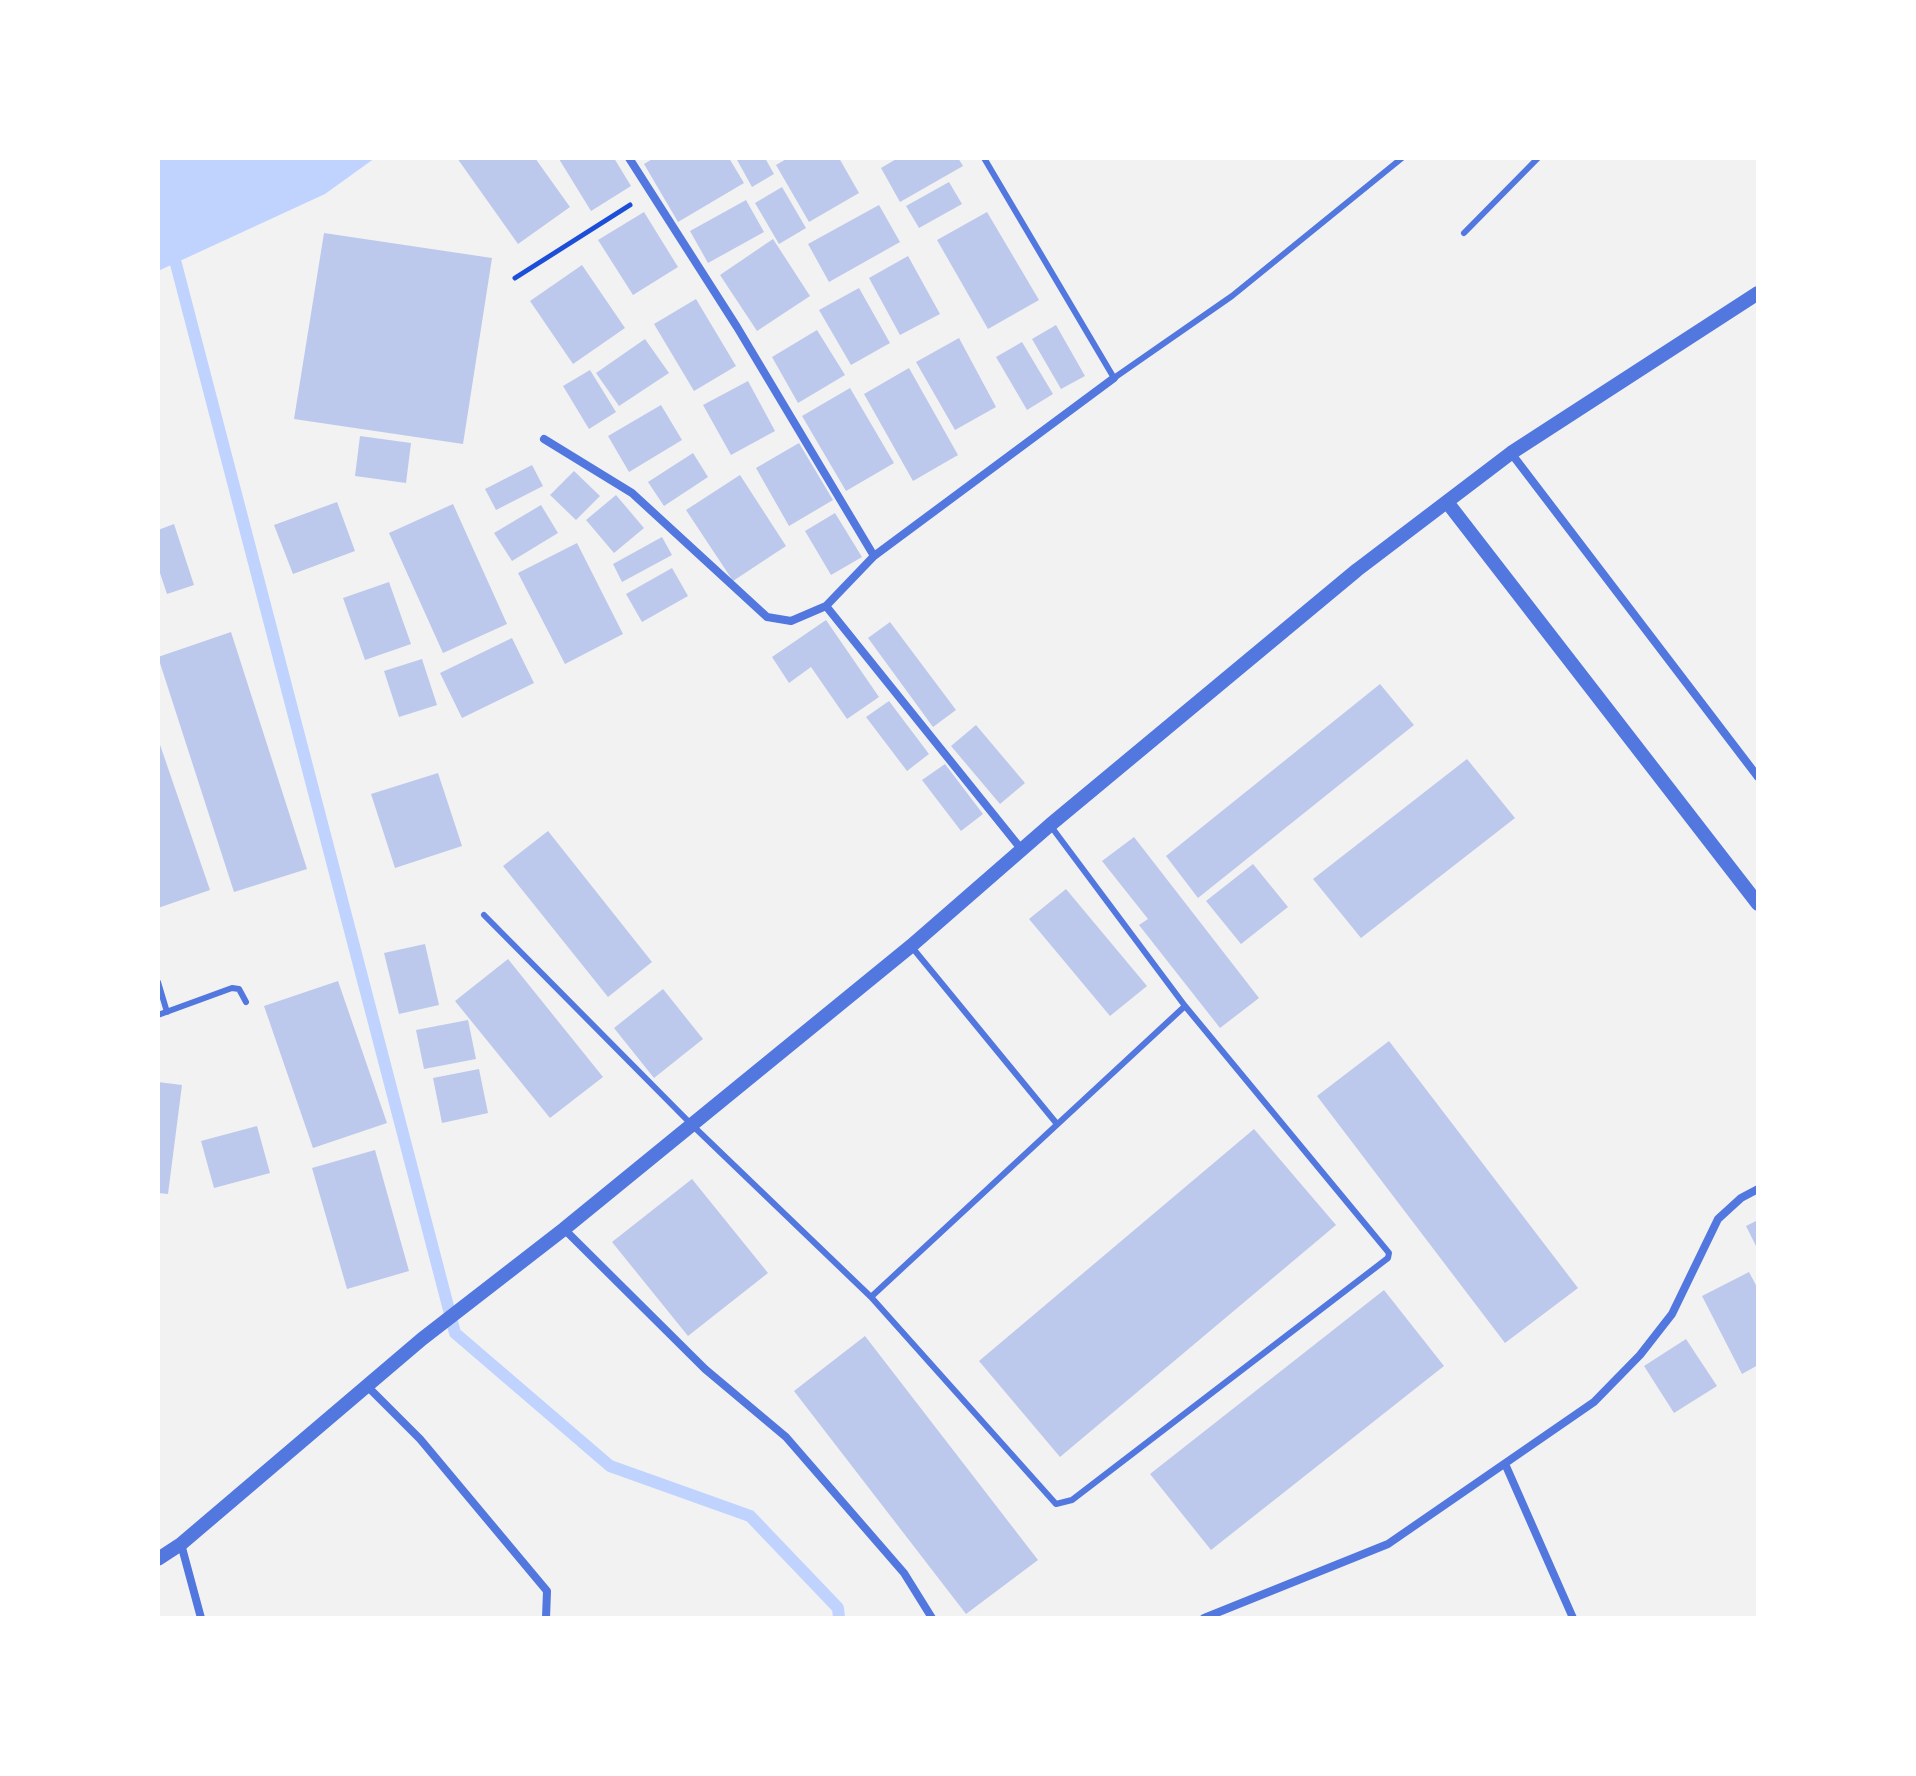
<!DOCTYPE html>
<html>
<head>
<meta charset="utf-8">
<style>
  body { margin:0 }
  #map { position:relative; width:1916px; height:1776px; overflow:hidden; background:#f2f2f2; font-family:"IBM Plex Sans",sans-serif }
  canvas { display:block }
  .frame { position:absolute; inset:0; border:160px solid #fff; pointer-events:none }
</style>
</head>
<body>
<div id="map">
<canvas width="1916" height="1776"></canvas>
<div class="frame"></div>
</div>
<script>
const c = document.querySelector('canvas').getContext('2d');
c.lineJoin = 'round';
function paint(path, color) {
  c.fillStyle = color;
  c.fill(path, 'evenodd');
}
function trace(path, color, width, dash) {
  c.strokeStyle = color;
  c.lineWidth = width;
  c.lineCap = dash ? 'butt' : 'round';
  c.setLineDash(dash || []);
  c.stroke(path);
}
const water = new Path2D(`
  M158,158H375L325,194L158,271Z`);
const stream = new Path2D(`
  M158,228L176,264L455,1333L610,1466L750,1516L838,1608L839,1618`);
const building = new Path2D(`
  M457,158H535L570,207L518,244Z
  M614,158L631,186L591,211L559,159Z
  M654,158H729L744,183L678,222L644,164Z
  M736,158H765L774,174L752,187Z
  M788,158H839L859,193L809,222L776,165Z
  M898,158H958L963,166L900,202L881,168Z
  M949,182L962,204L919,228L906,206Z
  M782,187L806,228L779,244L755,203Z
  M746,200L764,232L708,263L690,231Z
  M879,205L900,242L829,282L808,244Z
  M644,212L678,267L633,295L598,240Z
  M987,212L1039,300L988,329L937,240Z
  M324,233L492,258L463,444L294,419Z
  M773,239L810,296L757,331L720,275Z
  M908,256L940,314L900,335L869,278Z
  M582,265L625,328L573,364L530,301Z
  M859,288L890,343L851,365L819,310Z
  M696,299L736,366L694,391L654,324Z
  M1056,325L1085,376L1061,389L1032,339Z
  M817,330L845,375L798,403L772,357Z
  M959,338L996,407L955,430L916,362Z
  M645,339L669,373L619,406L596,373Z
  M1022,342L1053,394L1027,410L996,357Z
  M909,368L958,455L913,481L864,394Z
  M590,370L616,412L589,429L563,386Z
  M748,381L775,431L731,455L703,405Z
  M850,388L894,463L846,491L802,416Z
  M661,405L682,440L629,472L608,436Z
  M360,436L411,443L406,483L355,476Z
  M799,443L833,500L789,526L756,468Z
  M693,453L708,477L664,506L648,482Z
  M532,465L543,486L496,510L485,489Z
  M574,471L600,496L576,520L550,495Z
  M740,475L786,546L733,581L686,510Z
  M616,495L644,528L614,553L586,520Z
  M337,502L355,551L293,574L274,525Z
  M453,504L507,624L443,653L389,533Z
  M541,505L558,533L512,561L494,533Z
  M835,513L862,557L831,575L805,531Z
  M174,524L194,585L167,594L158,567V530Z
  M662,537L672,555L622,582L613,564Z
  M577,543L623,634L565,664L518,573Z
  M672,568L688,596L642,622L626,594Z
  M389,582L411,644L365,660L343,598Z
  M826,620L879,697L847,719L811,667L789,683L772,657Z
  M890,622L956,710L933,727L868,638Z
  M231,632L307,869L234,892L158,657Z
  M512,638L534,683L462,718L440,673Z
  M422,659L437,705L399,717L384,671Z
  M1380,684L1414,725L1198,898L1166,856Z
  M889,701L929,754L907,771L866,717Z
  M976,725L1025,783L1000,804L951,746Z
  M158,739L210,890L158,908Z
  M1467,759L1515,818L1361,938L1313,879Z
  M945,764L983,814L961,831L922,780Z
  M438,773L462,846L395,868L371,794Z
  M548,831L652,962L608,997L503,866Z
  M1134,837L1259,998L1220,1028L1139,925L1148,919L1102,861Z
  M1253,864L1288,907L1241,944L1206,901Z
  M1066,889L1147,986L1110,1016L1029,919Z
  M425,944L439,1005L399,1014L384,953Z
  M508,959L603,1077L550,1118L455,1001Z
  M338,981L387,1123L313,1148L264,1006Z
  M663,989L703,1039L654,1078L614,1028Z
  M468,1020L476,1059L424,1069L416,1030Z
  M1389,1041L1578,1288L1505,1343L1317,1096Z
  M479,1069L488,1113L442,1123L433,1078Z
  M158,1082L182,1085L168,1194L158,1193Z
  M257,1126L270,1173L214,1188L201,1141Z
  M1254,1129L1336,1225L1060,1457L979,1361Z
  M375,1150L409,1271L347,1289L312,1168Z
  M692,1179L768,1273L688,1336L612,1242Z
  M1758,1220V1250L1746,1226Z
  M1749,1272L1758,1289V1365L1742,1374L1702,1296Z
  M1384,1290L1444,1366L1211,1550L1150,1474Z
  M865,1336L1038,1560L966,1614L794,1391Z
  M1686,1339L1717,1386L1674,1413L1644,1366Z`);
const path = new Path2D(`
  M515,278L630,205`);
const service = new Path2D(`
  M984,158L1114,378L1232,296L1402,158
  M1464,233L1538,158
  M484,915L691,1124L871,1297L1056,1504L1072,1500L1388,1258L1389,1253L1185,1006L1050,825
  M911,946L1057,1124
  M158,982L167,1012
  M158,1015L232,988L239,989L246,1002
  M871,1297L1185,1006`);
const minor = new Path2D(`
  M629,158L737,327L874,556
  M544,439L632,493L767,617L791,621L826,606
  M1511,453L1758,777
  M1022,850L826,606L874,556L1114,378
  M564,1229L705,1369L786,1437L904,1573L932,1618
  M367,1386L420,1439L547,1591L546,1618
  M1506,1466L1573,1618
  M181,1544L201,1618
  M1204,1618L1388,1544L1594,1402L1640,1355L1672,1314L1718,1219L1741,1198L1758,1189`);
const tertiary = new Path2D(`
  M1447,502L1758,904
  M158,1559L181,1544L422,1339L564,1229L911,946L1050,825L1357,570L1511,453L1758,293`);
paint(water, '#bfd3fe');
trace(stream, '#bfd3fe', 12);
paint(building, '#bdc9ec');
trace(path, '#1d4ed8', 5);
trace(service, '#5277de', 6);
trace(minor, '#5277de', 8);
trace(tertiary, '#5277de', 14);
</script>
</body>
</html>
